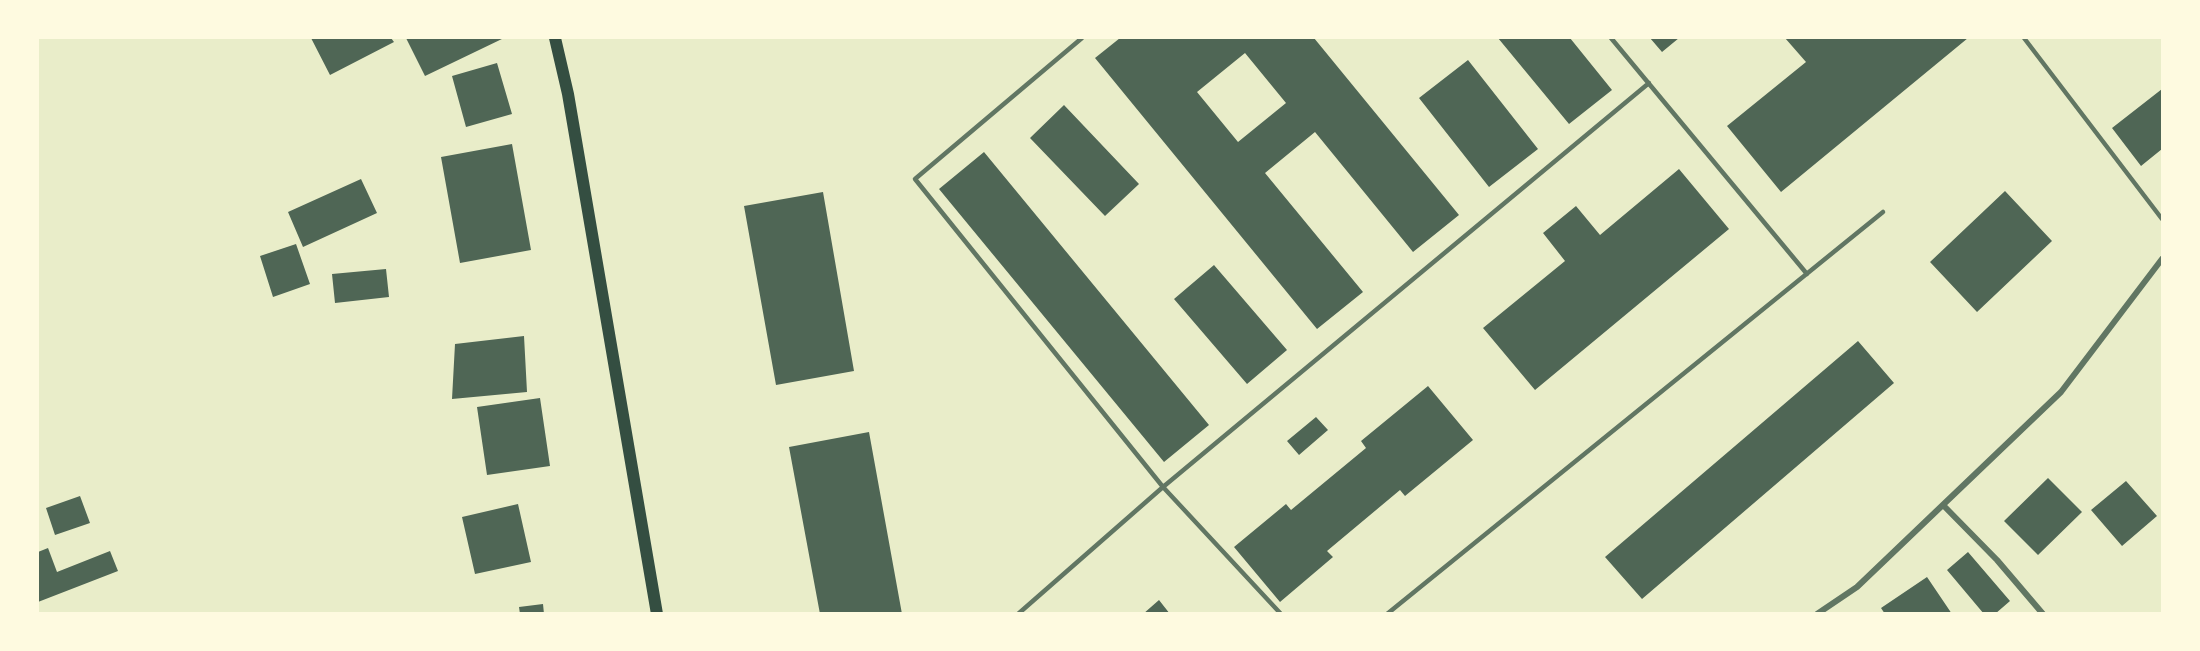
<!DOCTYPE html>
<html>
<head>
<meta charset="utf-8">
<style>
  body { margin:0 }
  #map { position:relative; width:2200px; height:651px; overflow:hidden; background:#e9edc9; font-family:Overpass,sans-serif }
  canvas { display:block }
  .frame { position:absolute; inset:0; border:39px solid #fefae0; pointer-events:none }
</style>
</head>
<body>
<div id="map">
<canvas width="2200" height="651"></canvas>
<div class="frame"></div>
</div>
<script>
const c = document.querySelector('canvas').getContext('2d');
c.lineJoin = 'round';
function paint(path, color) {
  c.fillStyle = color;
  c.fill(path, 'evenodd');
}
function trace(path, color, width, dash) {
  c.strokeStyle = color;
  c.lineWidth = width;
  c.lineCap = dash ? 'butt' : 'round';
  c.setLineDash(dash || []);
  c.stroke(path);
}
const building = new Path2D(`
  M311,38H391L394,42L330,75Z
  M406,38H504L425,76Z
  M1120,38H1314L1459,215L1413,252L1315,132L1265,173L1363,292L1317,329L1095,58ZM1245,53L1286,103L1238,142L1197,92Z
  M1498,38H1570L1612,90L1569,124Z
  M1650,38H1679L1662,52Z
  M1785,38H1968L1781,192L1727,126L1806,62Z
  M1468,60L1538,149L1489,187L1419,98Z
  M497,63L512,114L466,127L452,76Z
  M2162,89V149L2141,166L2112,128Z
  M1064,105L1139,184L1105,216L1030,138Z
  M512,144L531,250L460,263L441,157Z
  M984,152L1209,425L1164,462L939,189Z
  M1679,169L1729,229L1535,390L1483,328L1565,261L1543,233L1576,206L1600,235Z
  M361,179L377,213L303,247L288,212Z
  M2005,191L2052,241L1977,312L1930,262Z
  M823,192L854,371L776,385L744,206Z
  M296,244L310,284L273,297L260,256Z
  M1214,265L1287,350L1247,384L1174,299Z
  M386,269L389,297L335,303L332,274Z
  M524,336L527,392L452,399L455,344Z
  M1858,341L1894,383L1642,599L1605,557Z
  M1428,386L1473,440L1405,496L1400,490L1327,551L1333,557L1280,602L1234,547L1286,504L1291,510L1366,448L1361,441Z
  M540,398L550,466L487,475L477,407Z
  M1316,417L1328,430L1299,455L1287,441Z
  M869,432L902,614H820L789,447Z
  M2048,478L2082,512L2038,555L2004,521Z
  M2126,481L2157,516L2122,546L2091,510Z
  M80,496L90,523L55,535L46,508Z
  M518,504L531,562L475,574L462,517Z
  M48,548L57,572L110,551L118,571L38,602V552Z
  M1968,552L2010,601L1995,614H1984L1947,570Z
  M1927,577L1952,614H1885L1881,608Z
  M1159,600L1170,614H1143Z
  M543,604L544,614H520L519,607Z`);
const service = new Path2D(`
  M1082,38L915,179L1163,487L1281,614
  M1611,38L1807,274
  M2024,38L2162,219
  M1018,614L1163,487L1649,83
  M1387,614L1883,212`);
const minor = new Path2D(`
  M1943,505L1997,560L2043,614
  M1817,614L1857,587L2061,392L2162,259`);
const secondary = new Path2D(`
  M555,38L568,94L657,614`);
paint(building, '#4f6655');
trace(service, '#617663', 4.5);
trace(minor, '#617663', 6);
trace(secondary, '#344e41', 12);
</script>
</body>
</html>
